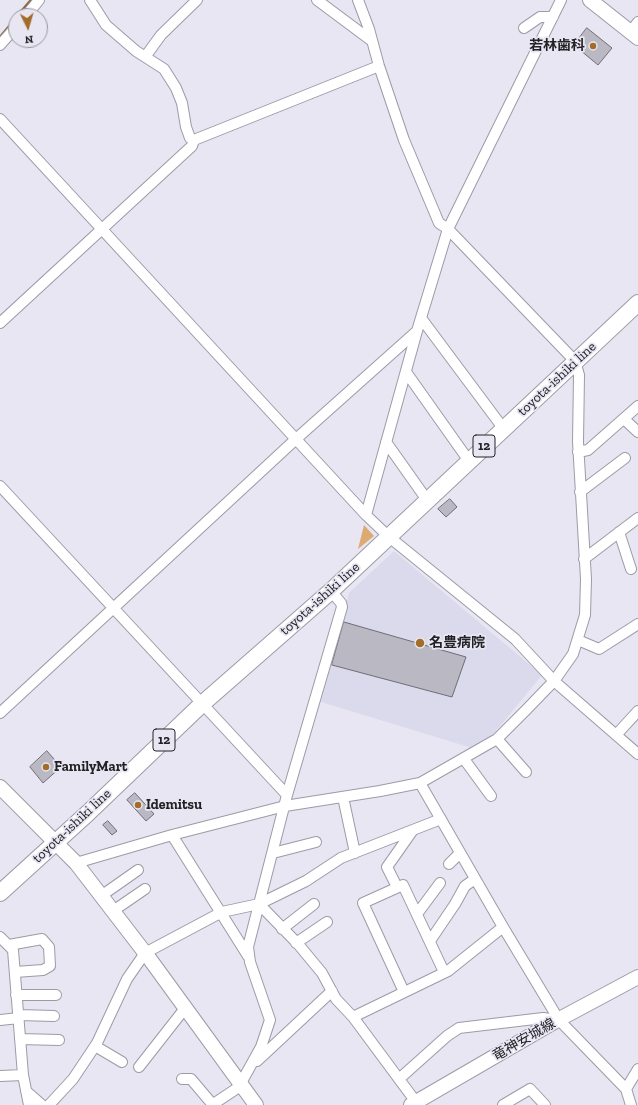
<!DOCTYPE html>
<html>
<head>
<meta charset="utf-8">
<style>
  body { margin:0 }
  #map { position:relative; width:638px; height:1105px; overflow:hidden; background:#e7e6f2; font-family:"Zilla Slab",serif }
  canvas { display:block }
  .north { position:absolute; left:8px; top:8px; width:40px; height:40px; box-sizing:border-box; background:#e7e6f2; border:1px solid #9898a0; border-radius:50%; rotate:175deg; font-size:11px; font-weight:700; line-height:16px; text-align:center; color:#222226 }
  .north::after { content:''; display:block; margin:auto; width:14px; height:18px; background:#a36c28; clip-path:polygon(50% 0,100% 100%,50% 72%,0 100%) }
</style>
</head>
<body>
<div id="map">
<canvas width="638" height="1105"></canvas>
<div class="north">N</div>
</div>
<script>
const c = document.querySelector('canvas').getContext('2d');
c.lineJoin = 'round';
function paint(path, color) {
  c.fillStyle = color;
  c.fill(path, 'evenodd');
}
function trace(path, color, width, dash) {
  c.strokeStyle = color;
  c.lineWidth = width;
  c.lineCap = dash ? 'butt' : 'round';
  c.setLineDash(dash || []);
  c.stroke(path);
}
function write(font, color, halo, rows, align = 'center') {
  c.font = font + ' "Zilla Slab","Noto Sans JP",serif';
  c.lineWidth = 3.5;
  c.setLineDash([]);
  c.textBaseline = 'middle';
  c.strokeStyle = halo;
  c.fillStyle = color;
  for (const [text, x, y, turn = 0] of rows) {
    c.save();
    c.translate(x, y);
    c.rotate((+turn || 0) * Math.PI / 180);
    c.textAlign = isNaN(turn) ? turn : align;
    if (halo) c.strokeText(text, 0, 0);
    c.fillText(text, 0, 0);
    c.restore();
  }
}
const built = new Path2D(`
  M394,551L542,675L491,737L472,748L321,702L349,593Z`);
const green = new Path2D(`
  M364,525L374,536L358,549Z`);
const stream = new Path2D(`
  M17,16L31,0
  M0,37L16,18`);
const building = new Path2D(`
  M587,28L612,48L598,65L574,45Z
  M450,499L457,507L446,517L438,509Z
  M344,622L466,657L452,697L332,665Z
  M47,751L61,767L43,783L30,767Z
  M135,793L154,814L146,821L127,800Z
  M108,821L117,831L112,835L103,825Z`);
const street = new Path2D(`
  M90,0L106,25L136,51L164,69L176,88L182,103L186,127L190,138L194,140
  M317,0L372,41
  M26,16L39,0
  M524,28L540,17H553
  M630,32L638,22
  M0,45L16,27
  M145,57L161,35L197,0
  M0,119L366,515L388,536L515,639L554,681L638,754
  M194,140L379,66
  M421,318L503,428
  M0,323L192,146L194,140
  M406,372L469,461
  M624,419L638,432
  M386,442L427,500
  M578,452L588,450L638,406
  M0,486L287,795
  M580,492L625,458
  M366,515L417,331L448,229L561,0
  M619,532L631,569
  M584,559L638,518
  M578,640L599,649L638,624
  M0,713L296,439L417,331
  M616,735L638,711
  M497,739L526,772
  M464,759L491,796
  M420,783L503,927L559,1020L626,1089
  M343,797L355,853
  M172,835L248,956
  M273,853L316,842
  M76,863L172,835L285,806L380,791L420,783L497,739L526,710L554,681L573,654L585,615L586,579L578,442L579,375L575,361L448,229L439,223L404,140L379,66L369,29L358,0
  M449,864L460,853
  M397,887L387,867L413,830
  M101,896L138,870
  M259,904L298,944L322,973L336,999L353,1017L416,1102
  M113,911L145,889
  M417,914L440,883
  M282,929L314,904
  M0,937L13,950L23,1075L29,1105
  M430,941L455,904L465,886L475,879
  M296,943L327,922
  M9,945L42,939L49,947L50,966L43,970L15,972
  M404,992L363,903L403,885L444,972
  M16,995H56
  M19,1015L54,1016
  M353,1017L448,971L503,927
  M0,1020L19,1018
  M20,1039L59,1040
  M95,1046L122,1062
  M257,1061L332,991
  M139,1067L186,1007
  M0,1076L23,1075
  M182,1079H191L213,1105
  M399,1079L447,1036L459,1028L543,1018L551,1019L554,1022
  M241,1083L261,1047L270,1020L250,962L248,947L287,795L342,607L341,603L331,591
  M26,1091L42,1105
  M49,1105L73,1079L97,1043L127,979L145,953L222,912L259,904L306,881L341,858L441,819
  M212,1105L242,1085
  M503,1105L530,1089L545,1105
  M631,1105L626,1089L638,1069`);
const secondary = new Path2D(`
  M590,0L638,38
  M0,787L76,863L149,958L256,1105
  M411,1105L554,1022L638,977`);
const primary = new Path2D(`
  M0,893L88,813L202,704L331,591L638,303`);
const markers = [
  [593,46,4,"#a36c28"],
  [420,643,5,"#a36c28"],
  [46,767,4,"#a36c28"],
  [138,805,4,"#a36c28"]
];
const shields = [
  [484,446,22],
  [164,740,22]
];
const shieldNames = [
  ["12",484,446],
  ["12",164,740]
];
const poiNames = [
  ["若林歯科",585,46,"right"],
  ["名豊病院",429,643],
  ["FamilyMart",54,767],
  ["Idemitsu",146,805]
];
const streetNames = [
  ["toyota-ishiki line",557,379,-43],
  ["toyota-ishiki line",320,599,-42],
  ["toyota-ishiki line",72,826,-43],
  ["竜神安城線",524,1040,-30]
];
paint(built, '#dbdaec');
paint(green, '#ddaa72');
trace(stream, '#8b6439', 2.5);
paint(building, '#b9b8c3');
trace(building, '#6e6e78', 1);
trace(street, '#9c9ba6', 12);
trace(secondary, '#9c9ba6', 16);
trace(primary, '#9c9ba6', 18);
trace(street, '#fff', 10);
trace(secondary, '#fff', 14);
trace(primary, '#fff', 16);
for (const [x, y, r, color] of markers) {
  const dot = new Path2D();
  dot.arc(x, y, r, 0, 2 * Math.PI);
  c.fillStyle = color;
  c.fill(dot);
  trace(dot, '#e7e6f2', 1.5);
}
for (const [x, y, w] of shields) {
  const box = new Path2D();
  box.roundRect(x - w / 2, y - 11, w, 22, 3);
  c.fillStyle = '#e7e6f2';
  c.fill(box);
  trace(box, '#222226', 1);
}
write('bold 13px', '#222226', null, shieldNames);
write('bold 14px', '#222226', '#e7e6f2', poiNames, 'left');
write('14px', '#222226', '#e7e6f2', streetNames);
</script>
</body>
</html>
